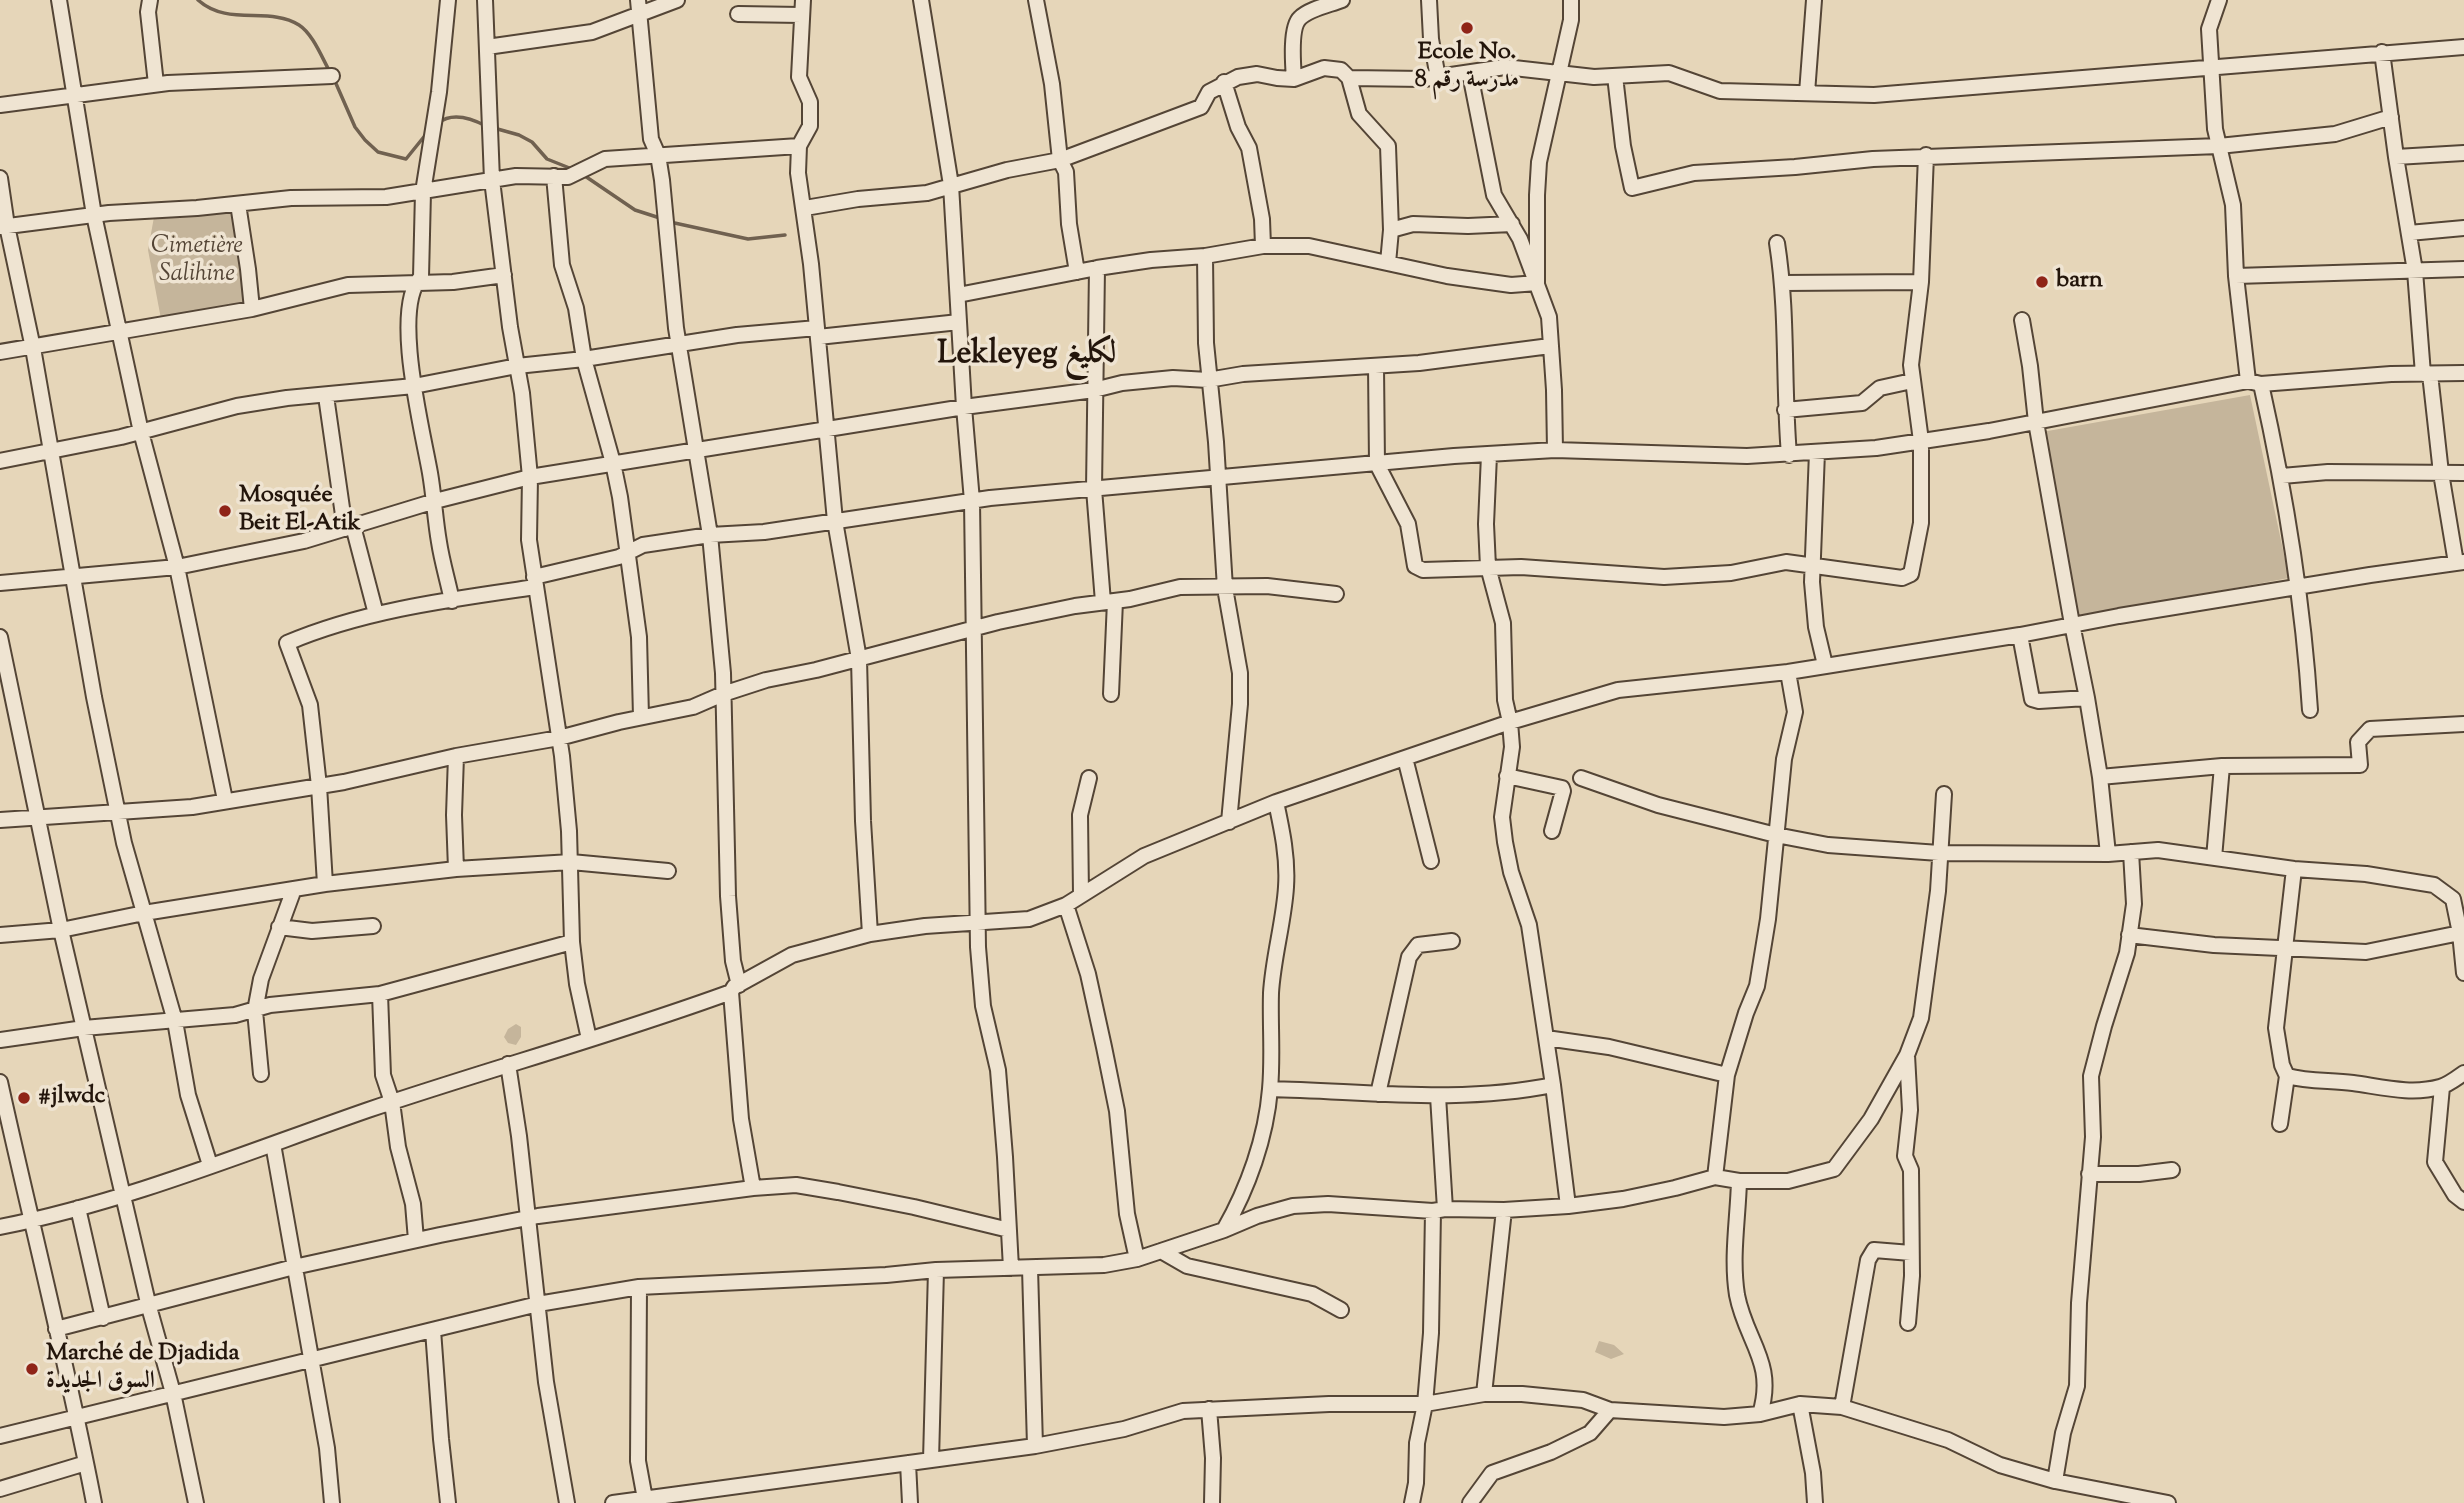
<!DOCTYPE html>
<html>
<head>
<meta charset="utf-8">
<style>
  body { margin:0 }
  canvas { display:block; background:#e6d6b9 }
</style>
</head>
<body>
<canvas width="2464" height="1503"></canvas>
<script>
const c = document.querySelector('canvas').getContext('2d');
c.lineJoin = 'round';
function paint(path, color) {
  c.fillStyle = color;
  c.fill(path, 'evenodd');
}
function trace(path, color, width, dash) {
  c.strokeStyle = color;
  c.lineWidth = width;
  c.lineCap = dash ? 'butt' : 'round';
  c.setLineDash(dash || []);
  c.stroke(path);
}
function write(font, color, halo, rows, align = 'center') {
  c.font = font + ' "Sorts Mill Goudy",Amiri,serif';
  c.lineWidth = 7;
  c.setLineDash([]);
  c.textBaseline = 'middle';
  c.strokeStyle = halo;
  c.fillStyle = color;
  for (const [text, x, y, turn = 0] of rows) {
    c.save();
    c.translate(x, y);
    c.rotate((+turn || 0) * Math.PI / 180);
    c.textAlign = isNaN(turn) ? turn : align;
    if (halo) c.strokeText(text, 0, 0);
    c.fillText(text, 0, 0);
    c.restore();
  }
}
const green = new Path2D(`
  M230,212L240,245L247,301L161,319L148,250L154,217Z
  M2250,395L2289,578L2078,617L2042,432Z
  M516,1024L521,1027V1037L516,1045L508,1043L504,1037L508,1029Z
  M1599,1341L1614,1345L1624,1354L1611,1359L1595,1352Z`);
const stream = new Path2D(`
  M198,0C228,27 269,6 299,25C313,34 322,58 330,72
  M334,79L355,127L365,140L378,152L406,159L427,133
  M438,123C452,112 471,118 486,126
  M494,128L519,135L532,142L547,159L572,169
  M582,174L635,210L663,219
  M670,222L748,239L785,235`);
const minor = new Path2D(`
  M59,0L94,215L141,432L177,567L225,800
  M150,0L148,12L156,84
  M448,0L439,92L423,192L421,277C391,308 423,432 430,473C434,496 435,519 439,542C442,562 448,581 452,601
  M485,0L492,180L510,327L522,393L530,477L529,540L562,756L569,831L572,942L577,984L589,1039
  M638,0L651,139L658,155L662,180L676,328L710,535L723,673L728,896L733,961L739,985
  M803,0L799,77L810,102V126L799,146L798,173L811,264L835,521L859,659L863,821L870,934
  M921,0L951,185L964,407L972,501L978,947L983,1006L998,1070L1005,1157L1011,1268
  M1036,0L1052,84L1060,160L1066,172L1069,224L1077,272
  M1429,0L1431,39L1438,78
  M2219,0L2209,29L2215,129L2233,205L2236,276L2248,381
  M738,14L801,15
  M487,47L592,32L677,0
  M2382,52L2396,157L2415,271L2423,374
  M1470,74L1494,195L1520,239L1549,317L1554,390L1555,450
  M1615,76L1623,146L1632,188L1694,173L1795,167L1873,159L2219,146L2335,134L2391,117
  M1349,78L1424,79L1505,67L1594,77L1669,73L1720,91L1874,95L2464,47
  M1294,79C1293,65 1290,27 1300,18C1309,9 1329,5 1342,0
  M1224,82L1238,127L1249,148L1262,219L1263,246
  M1807,93L1814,0
  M0,105L168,83L332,76
  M2396,157L2464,153
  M554,176L562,265L576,308L584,359L613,463L620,497L639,637L641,717
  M0,178L7,226L33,348L94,697L124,843L175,1021L188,1095L210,1165
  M238,204L248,269L252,309
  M805,208L858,199L927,193L1007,170L1060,160L1201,107L1209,92L1238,77L1257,74L1277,78L1294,79L1324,68L1341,70L1349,78L1359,114L1388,146L1391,230L1388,263
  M0,227L109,213L197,208L291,198L386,197L516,176L568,177L605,159L799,146
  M1391,230L1413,224L1468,226L1512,224
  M2409,233L2464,228
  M1777,243C1788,313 1783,384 1789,455
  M1205,256L1206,343L1216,442L1225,588L1240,673V704L1229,822
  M1097,268L1094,489L1103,602
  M2236,276L2464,269
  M1783,283L1921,282
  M958,295L1097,268L1151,260L1205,256L1263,246H1309L1447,276L1511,285L1537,283V195L1539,162L1571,20V0
  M2022,320L2030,366L2036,422L2072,624L2087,698L2100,777L2108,854
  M818,337L959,322
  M0,352L252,309L348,285L453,282L504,275
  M1376,366L1377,464L1408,524L1415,566L1423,570L1521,567L1664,577L1731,573L1786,562L1902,578L1911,574L1921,523V441L1911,365L1921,282L1926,155
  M2430,374L2441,473L2456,563
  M2261,384C2285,491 2303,599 2310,710
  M326,396L345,529
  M1785,410L1862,403L1880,388L1912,381
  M1817,452L1812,582L1816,627L1825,665
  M1489,455L1486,524L1488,567L1503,623L1505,700L1510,722L1512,747L1502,817L1505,842L1511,872L1529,925L1553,1085L1568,1206
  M0,461L121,437L237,406L287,398L414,386L517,366L584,359L737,335L817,328
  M2282,476L2328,472L2464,473
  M353,526L376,614
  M534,577L619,557L643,545L710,535L764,532L990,498L1454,456L1555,450L1747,456L1876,448L1989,431L2248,381L2261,384L2391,374L2464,373
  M0,583L177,567L304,541L435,501L530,477L964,407L1094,390L1122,383L1173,378L1208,380L1243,374L1419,363L1550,346
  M2020,635L2032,699L2039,701L2087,698
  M0,637L61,930L149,1307L173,1393L196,1503
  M1111,694L1115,601
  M1405,758L1431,861
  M1507,776L1562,788L1563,791L1552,831
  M2100,777L2222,766L2360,765L2358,742L2370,729L2464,724
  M1581,778L1658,805L1776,835L1828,845L1939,853L2108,854L2158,850L2294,869L2366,874L2434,885L2453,899L2460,933L2464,973
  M0,820L192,807L344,782L456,756L559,738L619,722L693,707L723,694L766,680L816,670L998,622L1075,606L1130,599L1180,587L1267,586L1336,594
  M2214,858L2222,766
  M456,869L454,815L456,756
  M325,884L319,786L310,705L287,643C364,610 453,599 536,587
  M1081,895L1080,815L1089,778
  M1066,905L1088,974L1104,1047L1117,1111L1127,1214L1137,1259
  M279,927L312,931L373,926
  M0,935L61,930L144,913L325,884L456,869L571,862L668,871
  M2129,935L2214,945L2366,952L2460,933
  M731,992L741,1119L753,1188
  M380,994L383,1075L392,1102L398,1147L413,1204L416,1240
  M1546,1038L1609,1047L1727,1075
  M0,1040L84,1028L235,1015L270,1005L380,994L572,942
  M1907,1055L1910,1110L1905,1156L1911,1170L1912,1276L1908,1323
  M508,1064L519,1136L546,1382L567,1503
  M261,1074L255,1011L261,979L294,889
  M2287,1076C2309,1082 2331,1080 2353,1083C2382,1087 2411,1095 2440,1087C2448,1085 2457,1078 2464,1073
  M0,1082C31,1223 67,1362 94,1503
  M2442,1087L2435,1162L2455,1195L2464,1202
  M1270,1089C1365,1091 1459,1104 1553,1085
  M1378,1094L1409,957L1418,945L1452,941
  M1438,1096L1445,1209
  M2280,1124L2287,1076L2282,1065L2276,1028L2294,869
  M273,1144L327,1448L332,1503
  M2089,1174H2139L2172,1170
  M1715,1177L1727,1075L1746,1013L1757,986L1768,919L1784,759L1795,712L1788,672
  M1739,1181C1738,1219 1731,1257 1737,1295C1746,1342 1776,1362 1760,1414
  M78,1208L103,1318
  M0,1227C126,1202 247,1152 368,1110C489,1069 611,1036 731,992L734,987L792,955L870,934L925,926L1029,919L1066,905L1144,856L1276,802L1510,722L1618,690L1788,672L2020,635L2119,616L2370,575L2464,562
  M1224,1230C1248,1188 1266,1138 1270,1089C1273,1057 1270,1025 1271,993C1273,958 1284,921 1286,887C1288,858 1282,830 1276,802
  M1161,1251L1187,1266L1312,1294L1341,1310
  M1030,1268L1035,1446
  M639,1287L638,1461L645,1499
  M56,1329L294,1267L440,1235L538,1216L753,1188L796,1185L838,1192L914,1207L1009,1230
  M433,1330L441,1439L448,1503
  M1484,1394L1504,1210
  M1800,1404L1813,1473L1815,1503
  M1842,1407L1868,1260L1874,1250L1911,1253
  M1209,1409L1213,1458L1212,1503
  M0,1436L538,1304L639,1287L886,1275L936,1270L1104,1265L1137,1259L1224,1230L1257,1216L1293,1206L1328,1204L1433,1211L1445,1209L1504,1210L1568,1206L1623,1199L1675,1188L1715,1177L1739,1181H1788L1834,1169L1871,1119L1907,1055L1921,1018L1938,891L1944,794
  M931,1460L936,1270
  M908,1463L910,1503
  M2055,1481L2063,1433L2077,1386L2079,1303L2093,1137L2091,1076L2104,1026L2127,953L2134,904L2131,852
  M0,1489L86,1463
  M613,1503L1035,1446L1124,1429L1183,1411L1329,1404H1425L1484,1394H1522L1583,1400L1610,1410L1724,1417L1760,1414L1800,1404L1842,1407L1948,1440L2000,1465L2055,1481L2168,1503
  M1412,1503L1416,1483L1417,1443L1425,1404L1431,1333L1433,1211
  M1470,1503L1492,1473L1551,1452L1590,1433L1610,1410`);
const markers = [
  [1467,28,7,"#8f2418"],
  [2042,282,7,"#8f2418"],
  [225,511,7,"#8f2418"],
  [24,1098,7,"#8f2418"],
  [32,1369,7,"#8f2418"]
];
const poiNames = [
  ["Ecole No.",1467,54,"center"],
  ["8 مدرسة رقم",1467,82,"center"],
  ["barn",2056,282],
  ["Mosquée",239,497],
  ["Beit El-Atik",239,525],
  ["#jlwdc",38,1098],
  ["Marché de Djadida",46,1355],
  ["السوق الجديدة",46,1383]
];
const parkNames = [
  ["Cimetière",197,248],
  ["Salihine",197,276]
];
const districtNames = [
  ["Lekleyeg لكليغ",1027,357]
];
paint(green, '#c5b59b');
trace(stream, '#706150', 3.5);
trace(minor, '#544536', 18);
trace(minor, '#efe4d2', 14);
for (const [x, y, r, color] of markers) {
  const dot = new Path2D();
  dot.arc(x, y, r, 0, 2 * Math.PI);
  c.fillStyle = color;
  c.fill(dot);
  trace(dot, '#efe4d2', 2.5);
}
write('bold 24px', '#23150b', '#efe4d2', poiNames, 'left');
write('italic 24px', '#544536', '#efe4d2', parkNames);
write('bold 32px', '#23150b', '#efe4d2', districtNames);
</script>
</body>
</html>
